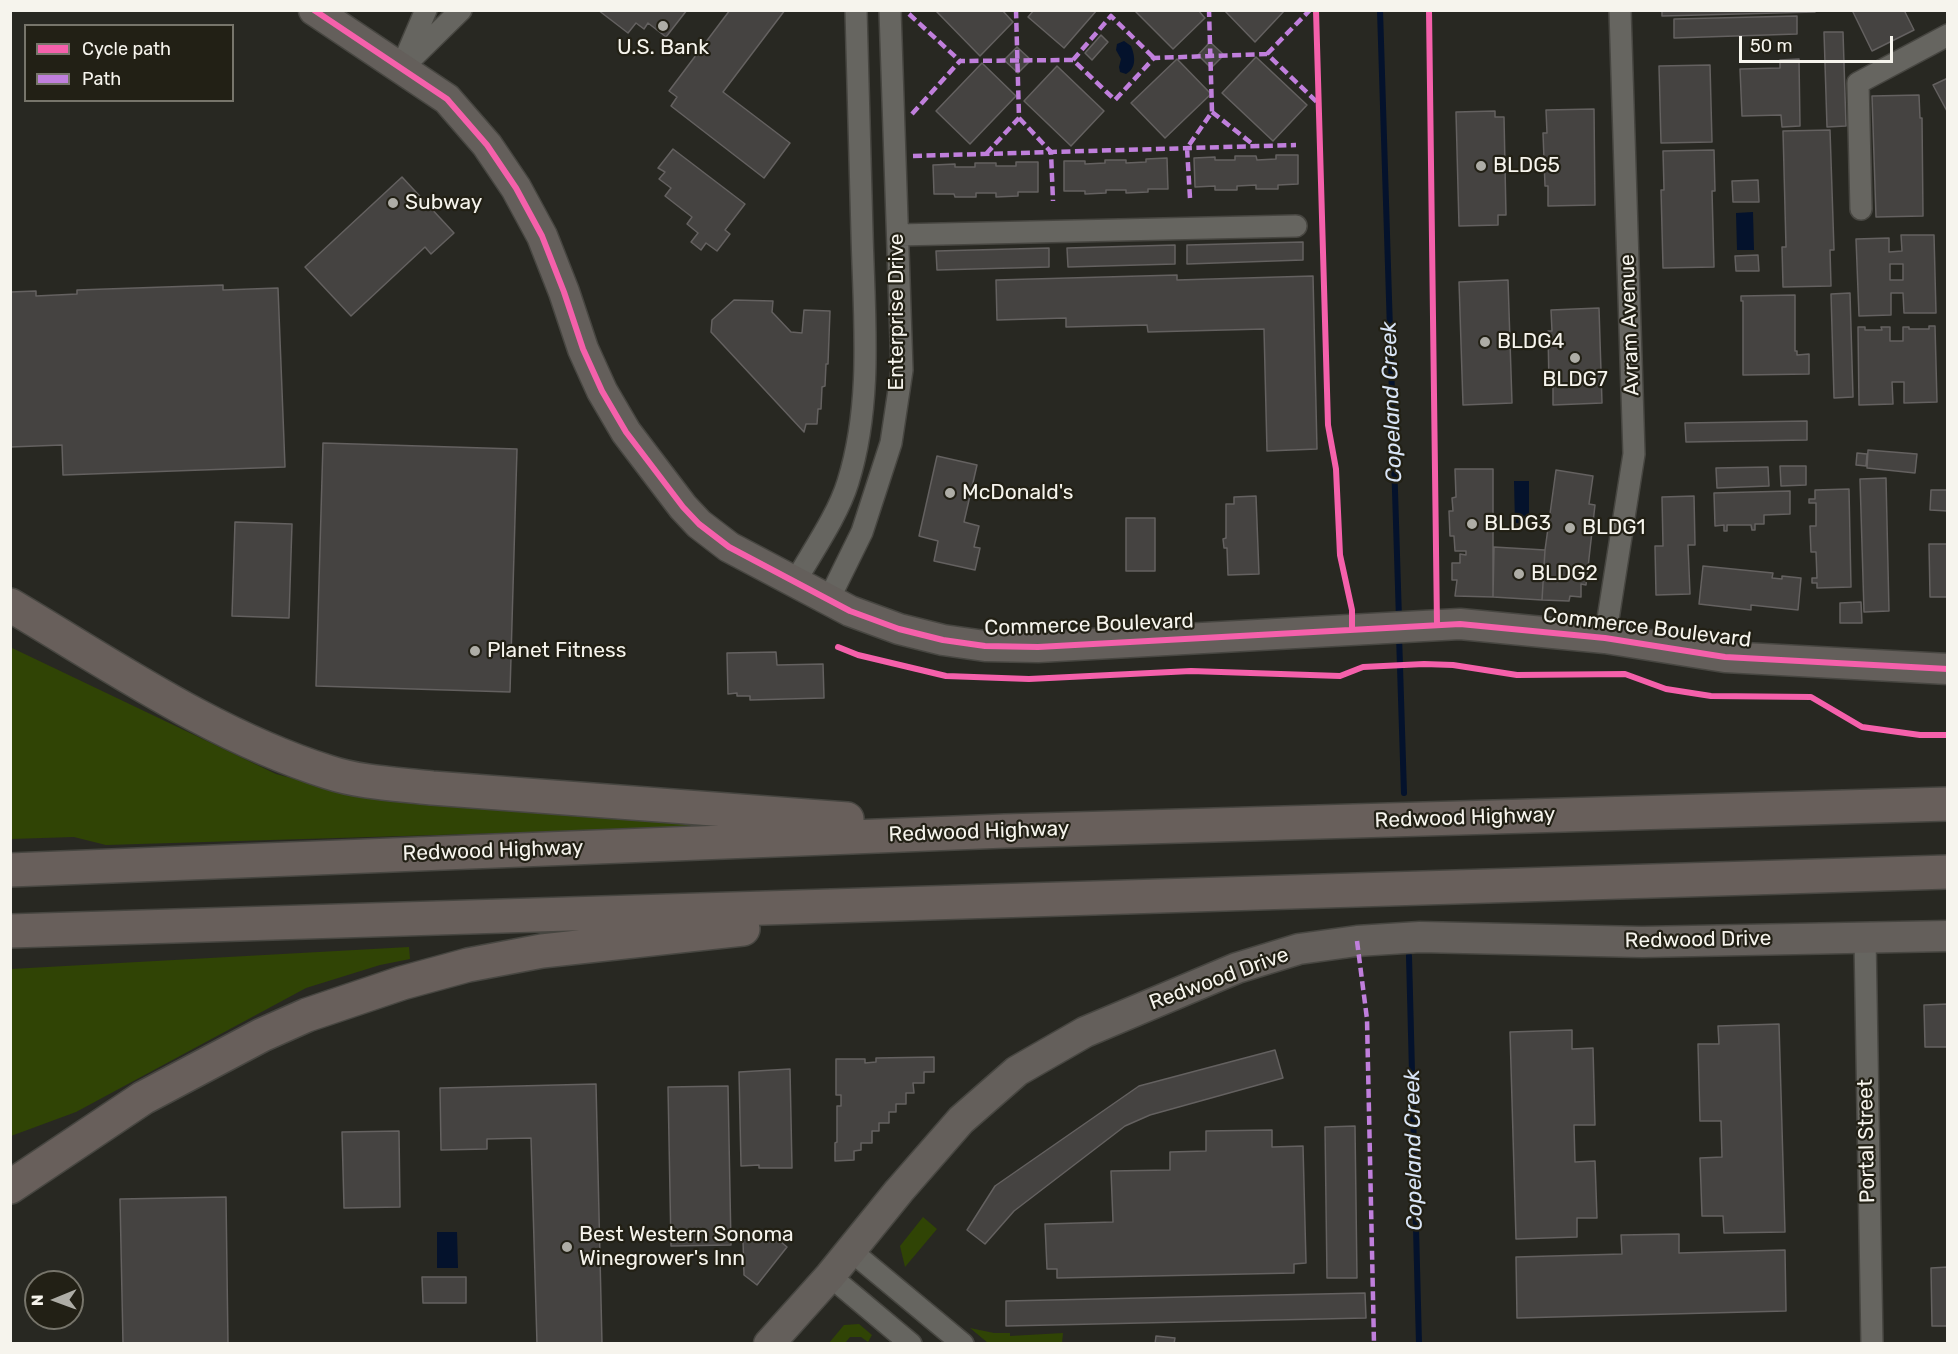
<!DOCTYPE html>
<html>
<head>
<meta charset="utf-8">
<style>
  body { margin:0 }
  #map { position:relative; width:1958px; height:1354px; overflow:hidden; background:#282822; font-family:Rubik,sans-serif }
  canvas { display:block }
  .frame { position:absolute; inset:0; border:12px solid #f6f4ed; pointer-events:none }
  .legend { position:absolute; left:24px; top:24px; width:210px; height:78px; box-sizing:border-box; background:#222015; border:2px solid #77756b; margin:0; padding:8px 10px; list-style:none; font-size:18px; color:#f6f4ed }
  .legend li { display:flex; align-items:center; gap:12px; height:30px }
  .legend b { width:30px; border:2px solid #77756b }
  .north { position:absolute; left:24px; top:1270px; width:60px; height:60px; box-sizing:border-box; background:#222015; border:2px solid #77756b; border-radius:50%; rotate:269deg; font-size:16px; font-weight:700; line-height:24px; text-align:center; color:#f6f4ed }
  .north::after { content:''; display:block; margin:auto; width:21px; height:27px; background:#aeada6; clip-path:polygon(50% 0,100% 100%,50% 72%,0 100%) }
  .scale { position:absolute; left:1739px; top:36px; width:154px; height:27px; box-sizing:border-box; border:3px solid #f6f4ed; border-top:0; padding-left:8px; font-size:18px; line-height:21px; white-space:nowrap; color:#f6f4ed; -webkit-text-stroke:4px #222015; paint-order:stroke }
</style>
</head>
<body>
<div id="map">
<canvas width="1958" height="1354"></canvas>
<div class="frame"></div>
<ul class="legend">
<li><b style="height:8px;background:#f560ab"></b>Cycle path</li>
<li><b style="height:8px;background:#c07fdc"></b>Path</li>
</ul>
<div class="north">N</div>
<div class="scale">50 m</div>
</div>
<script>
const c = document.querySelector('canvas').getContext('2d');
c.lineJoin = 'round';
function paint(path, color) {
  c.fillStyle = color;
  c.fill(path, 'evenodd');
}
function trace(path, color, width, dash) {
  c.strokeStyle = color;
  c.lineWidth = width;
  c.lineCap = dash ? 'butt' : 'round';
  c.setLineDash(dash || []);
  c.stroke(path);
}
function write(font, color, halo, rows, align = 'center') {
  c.font = font + ' Rubik,sans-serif';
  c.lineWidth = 4.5;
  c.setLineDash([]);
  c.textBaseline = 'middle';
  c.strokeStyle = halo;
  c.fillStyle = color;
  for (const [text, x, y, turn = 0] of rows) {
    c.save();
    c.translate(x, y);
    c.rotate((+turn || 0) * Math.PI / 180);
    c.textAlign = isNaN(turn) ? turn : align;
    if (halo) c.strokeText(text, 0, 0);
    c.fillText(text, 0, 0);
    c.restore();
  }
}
const green = new Path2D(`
  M10,647L276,774L354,795L700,819L701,827L106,845L74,837L11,839Z
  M409,947L410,959L380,965L306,988L76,1112L11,1136V969Z
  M923,1217L937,1229L905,1267L900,1246Z
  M859,1324L872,1335L868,1342L861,1337H850L845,1343H829L844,1325Z
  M970,1328L994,1333H1010V1336L1063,1333L1062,1343H988Z`);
const water = new Path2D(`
  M1124,41L1131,46C1135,56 1137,68 1126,74L1120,72L1119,67L1121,59L1116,50L1117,44Z
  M1753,212L1754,250H1737L1736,213Z
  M1514,481H1529V523H1515Z
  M437,1232H457L458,1268H437Z`);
const stream = new Path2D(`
  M1380,10L1399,619
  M1399,635L1404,793
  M1409,956L1419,1344`);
const building = new Path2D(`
  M598,10H687L666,37L648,23L644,29L636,23L628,33Z
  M730,10H785L723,92L790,143L764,178L671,106L677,97L669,91Z
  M935,10H1002L1013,22L980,56Z
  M1034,10H1097L1064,48L1028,17Z
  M1134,10H1198L1205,18L1173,49Z
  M1224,10H1285L1255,42Z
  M1662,10H1815V12L1662,16Z
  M1852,10H1904L1914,30L1872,51Z
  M1797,16V34L1674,38V19Z
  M1824,32H1843L1846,126L1827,127Z
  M1101,35L1108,42L1092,60L1085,53Z
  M1210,42L1224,55L1211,68L1198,55Z
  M1017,47L1031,60L1018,73L1004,60Z
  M1256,57L1307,105L1273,141L1222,93Z
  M1177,59L1211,94L1165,138L1131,103Z
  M1799,59L1800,126L1782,127L1781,115L1742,116L1740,69L1780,68V60Z
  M982,63L1016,96L970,144L936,111Z
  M1710,65L1712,142L1661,143L1659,66Z
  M1057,66L1104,111L1071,146L1024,101Z
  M1948,78V113L1933,85Z
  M1919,95L1920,118H1922L1923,216L1876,217L1872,96Z
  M1594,109L1595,205L1548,206V186H1545L1543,133H1547L1546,110Z
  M1495,111V117H1504L1506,215H1498V225L1459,226L1456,112Z
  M1830,130L1834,250H1830L1831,286L1783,287L1782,247H1786L1783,131Z
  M673,149L745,204L725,230L730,234L717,251L706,243L701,250L691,242L698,233L687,224L692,217L665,196L671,188L659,179L665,172L658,168Z
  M1714,150L1715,191H1712L1714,267L1663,268L1661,190H1664L1663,151Z
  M1276,155H1298V184L1278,185V189H1256V185L1237,186V190H1215V186L1195,187L1194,158L1215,157V160H1235V156H1256L1257,160L1276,159Z
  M1167,158L1168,189H1148V192L1126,193V190H1106V193L1085,194V191H1064V161H1085V164L1105,163V160H1126V163L1146,162V159Z
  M1016,162H1038V192H1018V196L996,197V193H976V197H955L954,194H934L933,165L955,164V167H975V163H996V166H1016Z
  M402,177L454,233L431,254L425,247L351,316L305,267Z
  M1758,180L1759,202H1733L1732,181Z
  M1901,235H1934L1936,313H1904L1903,293H1891V315L1859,316L1856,239L1889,238V252L1902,251ZM1890,264H1903V280H1890Z
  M1303,242V260L1187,264V245Z
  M1175,245V264L1068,267L1067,248Z
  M1049,248V267L937,270L936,251Z
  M1758,255L1759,271H1736L1735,256Z
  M1177,275V280L1313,276L1317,449L1267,451L1264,329L1148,332L1147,325L1066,327V318L997,320L996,280Z
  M1508,280L1512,403L1463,405L1459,282Z
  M223,285V290L278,288L285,467L63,475L62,445L10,447V292L36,291V296L77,294V290Z
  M1850,293L1853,397L1834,398L1831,294Z
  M1795,295V351H1797V355L1809,354V374L1743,375V301H1741V296Z
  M734,300L773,301L772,312L791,332L802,333L804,310L830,311L828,364H826L825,386L822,387L821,409H818L817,424H806L804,432L711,332L712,320Z
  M1599,308L1602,403L1553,405V386H1549L1548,331H1552L1551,310Z
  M1929,326H1935L1937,402L1904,403V382H1892L1893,404L1859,405L1858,327H1865V330H1882L1881,327H1890V341H1903V327H1909V329H1929Z
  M1807,421V440L1686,442L1685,423Z
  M323,443L517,449L510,692L316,686Z
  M1868,450L1917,454L1915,473L1867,468Z
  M1857,453L1867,454L1866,466L1856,465Z
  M937,456L977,465L964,522L979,526L974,547L980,548L975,570L934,561L938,541L919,536Z
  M1780,466H1806V485L1781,486Z
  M1768,467L1769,486L1717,488L1716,468Z
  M1455,469H1493V597L1455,596L1457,580H1452V563H1460V554L1466,555V551H1455L1454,536H1450L1449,511H1453L1452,498L1456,497Z
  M1556,470L1593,476L1589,504L1595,505L1586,585L1581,584V597L1570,596L1569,601L1542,600L1545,550Z
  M1886,478L1889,611L1864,612L1860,479Z
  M1849,489L1851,587L1817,588V583H1812V578H1817L1816,552H1811L1810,526H1816V503H1809V499H1815V490Z
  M1931,490H1948V511L1930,510Z
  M1790,491V514L1764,515V524H1755V530H1752L1751,525H1727V531H1724V525L1715,526L1714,493Z
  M1256,496L1259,574L1228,575L1227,548H1224L1223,539L1226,538V504H1234V497Z
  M1694,496L1695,545H1688L1690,594L1656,595L1655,546H1663L1662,497Z
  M1126,518H1155V571H1126Z
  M235,522L292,524L289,618L232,616Z
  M1929,544H1948V597H1930Z
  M1494,547L1545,550L1542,600L1493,597Z
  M1703,566L1773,573L1772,578L1782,579V576L1801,578L1798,610L1751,605V610L1699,604Z
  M1861,602L1862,623H1840V603Z
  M776,652L777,665L823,664L824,698L750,700V696H737V693L728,694L727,653Z
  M1948,1004V1047H1925L1924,1005Z
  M1779,1024L1785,1232L1724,1233L1723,1216H1702L1700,1158L1722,1157L1721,1121H1700L1698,1044H1719L1718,1026Z
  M1572,1030V1049L1593,1048L1595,1125H1574L1575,1162L1595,1161L1597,1218H1577V1237L1516,1239L1510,1032Z
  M1275,1050L1283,1078L1150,1115L1125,1126L1014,1211L985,1244L967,1230L995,1186L1139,1086Z
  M934,1057V1072H924V1083H913L914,1093H906V1104H896V1112H889V1123H879V1131H872V1143H861V1150L854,1151V1160L835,1161V1143L837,1142V1106H841V1095H836V1059H865V1063L876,1062V1058Z
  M790,1069L792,1168H759V1165L741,1166L739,1072Z
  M596,1084L602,1344H537L531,1138L487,1139V1149L441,1150L440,1088Z
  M728,1086L731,1245L671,1246L668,1087Z
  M1355,1126L1357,1278H1327L1325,1127Z
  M1272,1130V1147L1303,1146L1306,1263L1294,1264V1273L1057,1278V1269H1047L1045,1224L1113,1222L1111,1171L1170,1170V1152L1206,1151V1131Z
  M399,1131L400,1207L344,1208L342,1132Z
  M226,1197L228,1344H123L120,1199Z
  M1679,1234V1253L1785,1250L1786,1311L1517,1318L1516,1257L1622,1254L1621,1235Z
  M774,1236L787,1247L757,1285L744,1275L743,1240Z
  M1948,1267V1326H1932L1931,1268Z
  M422,1277H466V1303H423Z
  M1365,1293L1366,1318L1006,1326V1301Z
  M1156,1336L1175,1338L1174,1344H1155Z`);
const street = new Path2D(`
  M405,59L426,10
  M402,68L461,10
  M1861,209L1858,83L1948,35
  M898,235L1296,226
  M795,582C812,552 838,515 848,482C873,402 864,315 862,233C860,159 858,85 856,10
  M828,601L862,532L891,443L902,370L890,10
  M1605,638L1634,454L1620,10
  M1865,938L1872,1344
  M850,1250L963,1344
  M830,1276L911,1344`);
const secondary = new Path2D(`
  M314,10L447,99L487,145L516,188L542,236L564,292L583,349L602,391L626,432L683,507L699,524L729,547L850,611L899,629L943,640L985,646L1038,647L1460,624L1605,638L1725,657L1948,669
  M769,1344L830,1276L899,1191L961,1120L1017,1071L1085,1032L1237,968L1299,949L1357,941L1420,937L1642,942L1948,936`);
const highway = new Path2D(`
  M10,605C113,666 214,736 328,772C361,783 398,784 432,788L847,819
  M10,870L1005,831L1948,804
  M10,931L1948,872
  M10,1187L143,1098L262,1035L307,1015L402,983L468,965L542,951L743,929`);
const quiet = new Path2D(`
  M909,14L960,61
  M1267,54L1310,10
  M1073,60L1111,16L1154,58
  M1212,112L1255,146
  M912,114L960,61L1073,60L1115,100L1154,58L1267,54L1319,104
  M1019,118L1051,152L1053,201
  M986,154L1019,118L1016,10
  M913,156L1296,145
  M1190,198L1187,148L1212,112L1209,10
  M1357,941L1367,1019L1374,1344`);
const cycleway = new Path2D(`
  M314,10L447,99L487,145L516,188L542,236L564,292L583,349L602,391L626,432L683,507L699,524L729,547L850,611L899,629L943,640L985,646L1038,647L1460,624L1605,638L1725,657L1948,669
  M1316,10L1328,425L1336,469L1340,555L1352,610V630
  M1429,10L1437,625
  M838,647L858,655L946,676L1029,679L1191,671L1340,676L1363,667L1424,664L1453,665L1517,675L1625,674L1666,689L1711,696L1811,697L1862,727L1920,735H1948`);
const markers = [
  [663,26,6,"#aeada6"],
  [1481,166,6,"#aeada6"],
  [393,203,6,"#aeada6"],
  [1485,342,6,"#aeada6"],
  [1575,358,6,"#aeada6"],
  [950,493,6,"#aeada6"],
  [1472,524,6,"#aeada6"],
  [1570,528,6,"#aeada6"],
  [1519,574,6,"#aeada6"],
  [475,651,6,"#aeada6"],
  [567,1247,6,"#aeada6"]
];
const poiNames = [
  ["U.S. Bank",663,48,"center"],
  ["BLDG5",1493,166],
  ["Subway",405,203],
  ["BLDG4",1497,342],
  ["BLDG7",1575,380,"center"],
  ["McDonald's",962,493],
  ["BLDG3",1484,524],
  ["BLDG1",1582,528],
  ["BLDG2",1531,574],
  ["Planet Fitness",487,651],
  ["Best Western Sonoma",579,1235],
  ["Winegrower's Inn",579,1259]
];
const streetNames = [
  ["Enterprise Drive",897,312,-90],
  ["Avram Avenue",1630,325,-92],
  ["Commerce Boulevard",1089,625,-2],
  ["Commerce Boulevard",1647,628,7],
  ["Redwood Highway",1465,818,-2],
  ["Redwood Highway",979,832,-2],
  ["Redwood Highway",493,851,-2],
  ["Redwood Drive",1698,940,-1],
  ["Redwood Drive",1219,979,-20],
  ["Portal Street",1867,1141,-91]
];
const waterNames = [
  ["Copeland Creek",1392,402,-92],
  ["Copeland Creek",1414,1150,-91]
];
paint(green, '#304405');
paint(water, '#04122c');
trace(stream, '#04122c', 6);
paint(building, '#454341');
trace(building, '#646160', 1.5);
trace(street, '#474641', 24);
trace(secondary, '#474641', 33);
trace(highway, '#474641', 36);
trace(street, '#666560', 21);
trace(secondary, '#645f5b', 30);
trace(highway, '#685f5b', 33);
trace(quiet, '#c07fdc', 4.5, [9, 4.5]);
trace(cycleway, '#f560ab', 6);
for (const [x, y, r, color] of markers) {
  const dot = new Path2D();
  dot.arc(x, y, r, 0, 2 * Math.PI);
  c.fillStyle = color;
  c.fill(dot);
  trace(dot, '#222015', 2);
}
write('21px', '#f6f4ed', '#222015', poiNames, 'left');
write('21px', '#f6f4ed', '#222015', streetNames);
write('italic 22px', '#d9e5f7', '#222015', waterNames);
</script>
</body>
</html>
